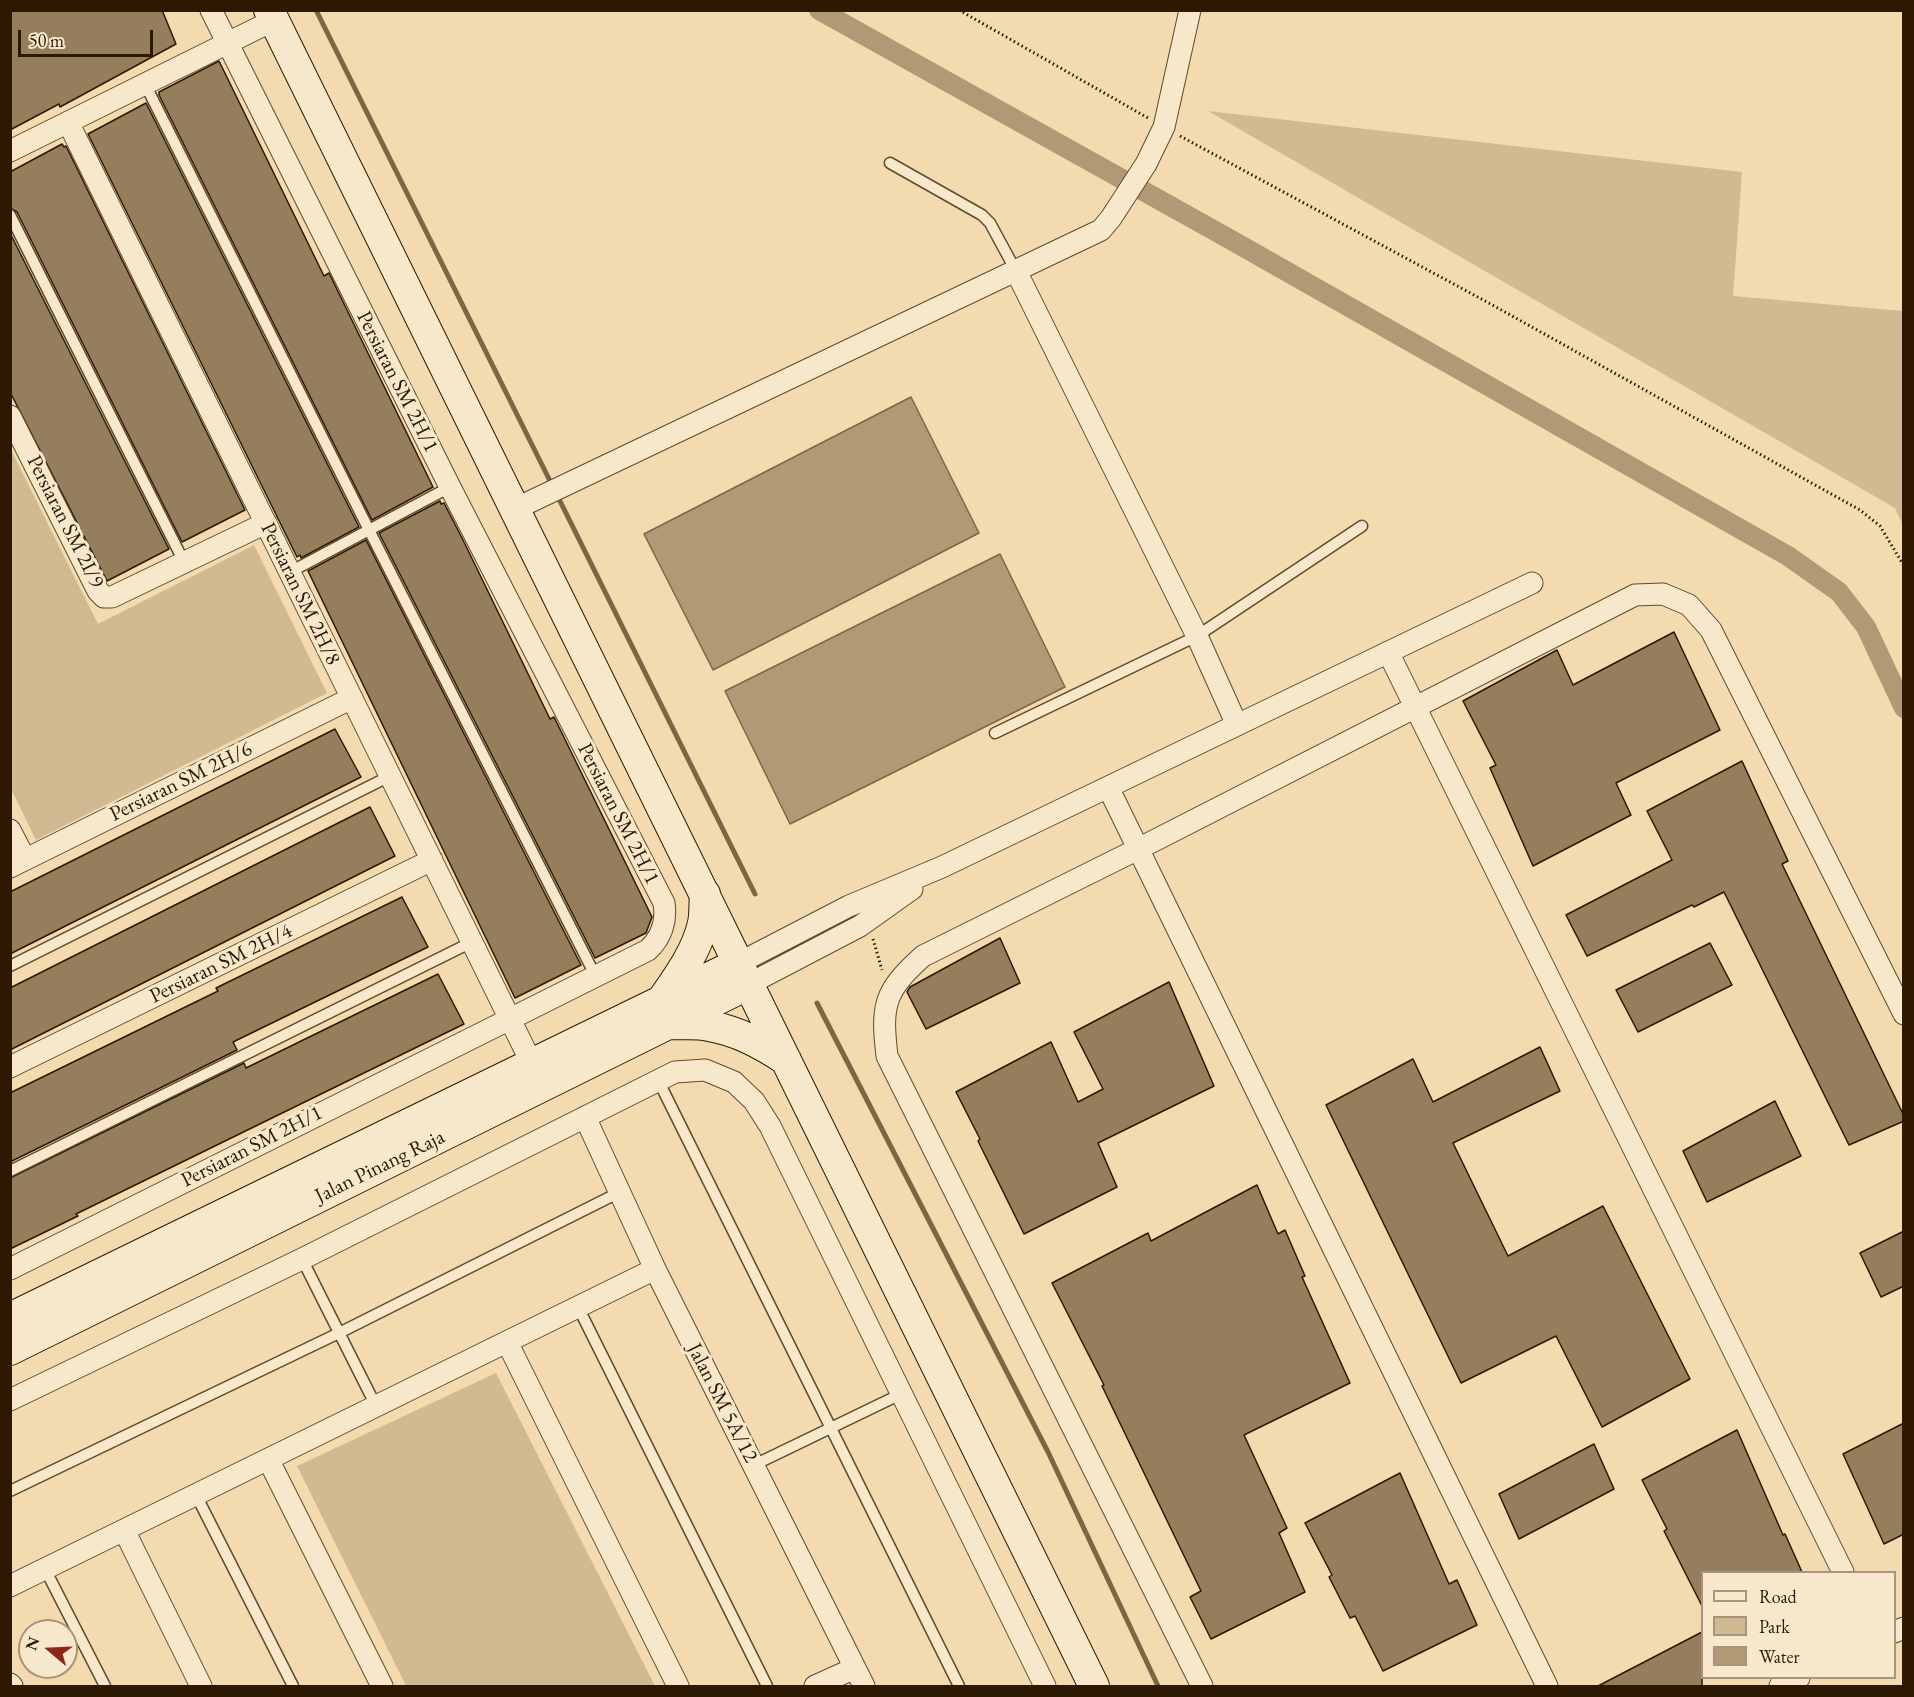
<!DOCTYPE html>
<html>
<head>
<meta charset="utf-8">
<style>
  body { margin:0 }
  #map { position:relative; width:1914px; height:1697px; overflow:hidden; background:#f3dbaf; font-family:"EB Garamond",serif }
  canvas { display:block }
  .frame { position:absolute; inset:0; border:12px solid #2d1901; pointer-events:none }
  .legend { position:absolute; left:1701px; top:1571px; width:195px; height:108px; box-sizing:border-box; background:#f7e8cb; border:2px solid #a6957a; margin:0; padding:8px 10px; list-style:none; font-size:18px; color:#2d1901 }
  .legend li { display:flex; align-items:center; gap:12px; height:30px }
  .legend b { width:30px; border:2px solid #a6957a }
  .north { position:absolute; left:18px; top:1619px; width:60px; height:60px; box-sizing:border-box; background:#f7e8cb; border:2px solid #a6957a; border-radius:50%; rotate:289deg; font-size:16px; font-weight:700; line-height:24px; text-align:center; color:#2d1901 }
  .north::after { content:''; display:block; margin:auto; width:21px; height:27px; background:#8f2418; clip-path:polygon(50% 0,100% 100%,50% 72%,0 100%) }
  .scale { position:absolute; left:18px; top:30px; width:135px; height:27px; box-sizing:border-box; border:3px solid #2d1901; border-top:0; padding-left:8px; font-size:18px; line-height:21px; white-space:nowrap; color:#2d1901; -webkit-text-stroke:4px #f7e8cb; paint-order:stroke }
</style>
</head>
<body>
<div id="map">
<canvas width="1914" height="1697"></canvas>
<div class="frame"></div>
<ul class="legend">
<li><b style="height:8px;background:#f7e8cb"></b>Road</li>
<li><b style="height:16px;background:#d1ba91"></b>Park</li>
<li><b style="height:16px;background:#b09974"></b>Water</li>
</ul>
<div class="north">N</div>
<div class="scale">50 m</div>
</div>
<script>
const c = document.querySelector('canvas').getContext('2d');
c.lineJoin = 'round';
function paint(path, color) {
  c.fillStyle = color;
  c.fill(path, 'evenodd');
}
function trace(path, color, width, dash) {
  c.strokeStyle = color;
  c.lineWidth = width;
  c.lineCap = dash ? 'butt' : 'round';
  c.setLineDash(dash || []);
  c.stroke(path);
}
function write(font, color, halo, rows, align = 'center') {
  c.font = font + ' "EB Garamond",serif';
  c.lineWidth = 6;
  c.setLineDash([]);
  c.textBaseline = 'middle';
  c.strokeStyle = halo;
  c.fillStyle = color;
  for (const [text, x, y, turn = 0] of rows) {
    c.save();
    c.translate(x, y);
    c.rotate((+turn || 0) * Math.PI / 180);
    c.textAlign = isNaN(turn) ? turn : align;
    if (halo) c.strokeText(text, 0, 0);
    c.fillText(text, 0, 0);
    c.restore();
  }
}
const green = new Path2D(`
  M1208,111L1742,172L1733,296L1903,311V525L1895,508Z
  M10,448L98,624L254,545L327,693L36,840L11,789Z
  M496,1373L655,1686H406L297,1466Z`);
const water = new Path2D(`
  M911,397L979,533L713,670L644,534Z
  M1000,554L1065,687L790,824L725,691Z`);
const stream = new Path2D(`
  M316,10L553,487
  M557,495L755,894
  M817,1003L1048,1452L1158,1686`);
const canal = new Path2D(`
  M819,10L1233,241L1788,556L1839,592L1866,627L1904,708`);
const building = new Path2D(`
  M10,10H162L176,44L60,107L59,104L10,130Z
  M219,61L324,276L329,273L433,487L372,520L159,95V92Z
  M146,103L359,527L301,558L300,555L297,557L88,134Z
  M62,144L64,147L66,146L245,510L182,542L17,212L10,208V172Z
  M10,233L169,549L107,581L10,392Z
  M440,501L441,504L444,503L463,540L550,719L554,717L652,917L646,933L595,958L379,533Z
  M366,540L581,965L515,998L308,571Z
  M1674,632L1720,730L1616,783L1631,815L1533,866L1490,768L1496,765L1463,701L1557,650L1573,685Z
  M335,729L361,777L10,954V892Z
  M1742,761L1788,861L1782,864L1904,1116V1121L1849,1145L1724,892L1694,907L1692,905L1587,956L1566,915L1672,860L1647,811Z
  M370,807L395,856L10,1050V988Z
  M402,897L428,947L233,1042L237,1050L10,1162V1093L218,991L216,988Z
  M1000,938L1020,983L926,1029L907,992L910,987Z
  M1710,943L1732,985L1638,1032L1616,990Z
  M438,974L464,1024L76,1214L78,1216L10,1249V1178L244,1063L246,1068Z
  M1169,982L1214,1086L1098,1143L1117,1187L1024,1234L978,1141L980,1139L956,1092L1051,1042L1078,1102L1103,1089L1074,1032Z
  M1540,1047L1560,1091L1453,1143L1508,1256L1603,1206L1690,1379L1602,1427L1556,1336L1461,1383L1326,1105L1413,1059L1433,1102Z
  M1775,1101L1801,1156L1707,1202L1683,1151Z
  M1257,1185L1278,1234L1285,1230L1305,1276L1302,1277L1350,1383L1244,1435L1287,1528L1279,1533L1305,1592L1211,1639L1190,1597L1201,1591L1102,1386L1104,1385L1052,1283L1148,1233L1151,1241Z
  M1904,1231V1286L1881,1297L1860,1253Z
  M1904,1423V1534L1884,1544L1843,1454Z
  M1737,1430L1783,1535L1785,1534L1802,1572H1702V1606L1664,1531L1667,1529L1642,1480Z
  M1594,1444L1614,1489L1519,1539L1499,1494Z
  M1400,1473L1449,1584L1457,1580L1477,1625L1383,1671L1355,1616L1350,1618L1329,1577L1332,1575L1305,1523Z
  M1702,1632V1686H1598Z`);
const path = new Path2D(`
  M959,10L1148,118
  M1180,136L1487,302L1860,510L1880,526L1904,566
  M873,939L882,970`);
const lane = new Path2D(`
  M145,84L369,530L595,975
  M890,163L982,215L990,223L1016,271
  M10,215L185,564
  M290,572L450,487
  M995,733L1197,636L1362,526
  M10,966L390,776
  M658,1080L959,1686
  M10,1171L472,942
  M302,1259L376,1406
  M578,1307L767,1686
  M754,1465L901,1394
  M10,1491L339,1333L620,1192
  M196,1495L293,1686
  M45,1569L105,1686`);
const street = new Path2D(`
  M68,122L533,1066
  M10,151L274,20
  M1016,271L1197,636L1237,725
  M10,416L98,591L104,597H112L266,523
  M515,509L1101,230L1111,218L1146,164L1164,127L1190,10
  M1388,652L1843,1572
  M1108,787L1547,1686
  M10,830L25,859
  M10,867L352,698
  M739,963L849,906L942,867L1532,583
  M749,984L860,926L912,889
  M10,1067L432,860
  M585,1117L655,1269L864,1686
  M10,1269L648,950C661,938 667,921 664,903L450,487L211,10
  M507,1342L678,1686
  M10,1400L302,1259L675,1072L705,1070L734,1082L754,1101L770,1126L1045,1686
  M268,1459L382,1686
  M124,1530L201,1686
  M10,1586L655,1269
  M1894,1632L1904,1628
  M10,1684L12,1686
  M815,1686L855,1668
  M1202,1686L887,1056C881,1005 884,991 923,956L1138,849L1635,595L1663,594L1689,605L1711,630L1904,1014
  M1780,1686L1799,1678`);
const secondary = new Path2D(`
  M269,10L1094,1686
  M662,1000C678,977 697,951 703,923C705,914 704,903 705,894
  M671,1024C683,1025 697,1023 709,1026C738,1031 762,1044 786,1060
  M10,1318C253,1199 497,1083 739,963
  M10,1350L749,984`);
const streetNames = [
  ["Persiaran SM 2H/1",397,382,63],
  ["Persiaran SM 2I/9",65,522,63],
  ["Persiaran SM 2H/8",300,594,64],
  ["Persiaran SM 2H/6",181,782,-26],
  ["Persiaran SM 2H/1",618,814,63],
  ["Persiaran SM 2H/4",221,964,-26],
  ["Persiaran SM 2H/1",252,1147,-27],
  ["Jalan Pinang Raja",380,1167,-26],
  ["Jalan SM 5A/12",722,1403,63]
];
paint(green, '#d1ba91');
paint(water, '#b09974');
trace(water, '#7c6646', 1.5);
trace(stream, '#7c6646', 5);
trace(canal, '#b09974', 20);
paint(building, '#947e5b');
trace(building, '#2d1901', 1.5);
trace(lane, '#5e4a2c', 13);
trace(street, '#5e4a2c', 23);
trace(secondary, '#2d1901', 32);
trace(path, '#2d1901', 3, [1.5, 3]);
trace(lane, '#f7e8cb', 10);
trace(street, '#f7e8cb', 21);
trace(secondary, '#f7e8cb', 30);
write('21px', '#2d1901', '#f7e8cb', streetNames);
</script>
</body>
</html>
